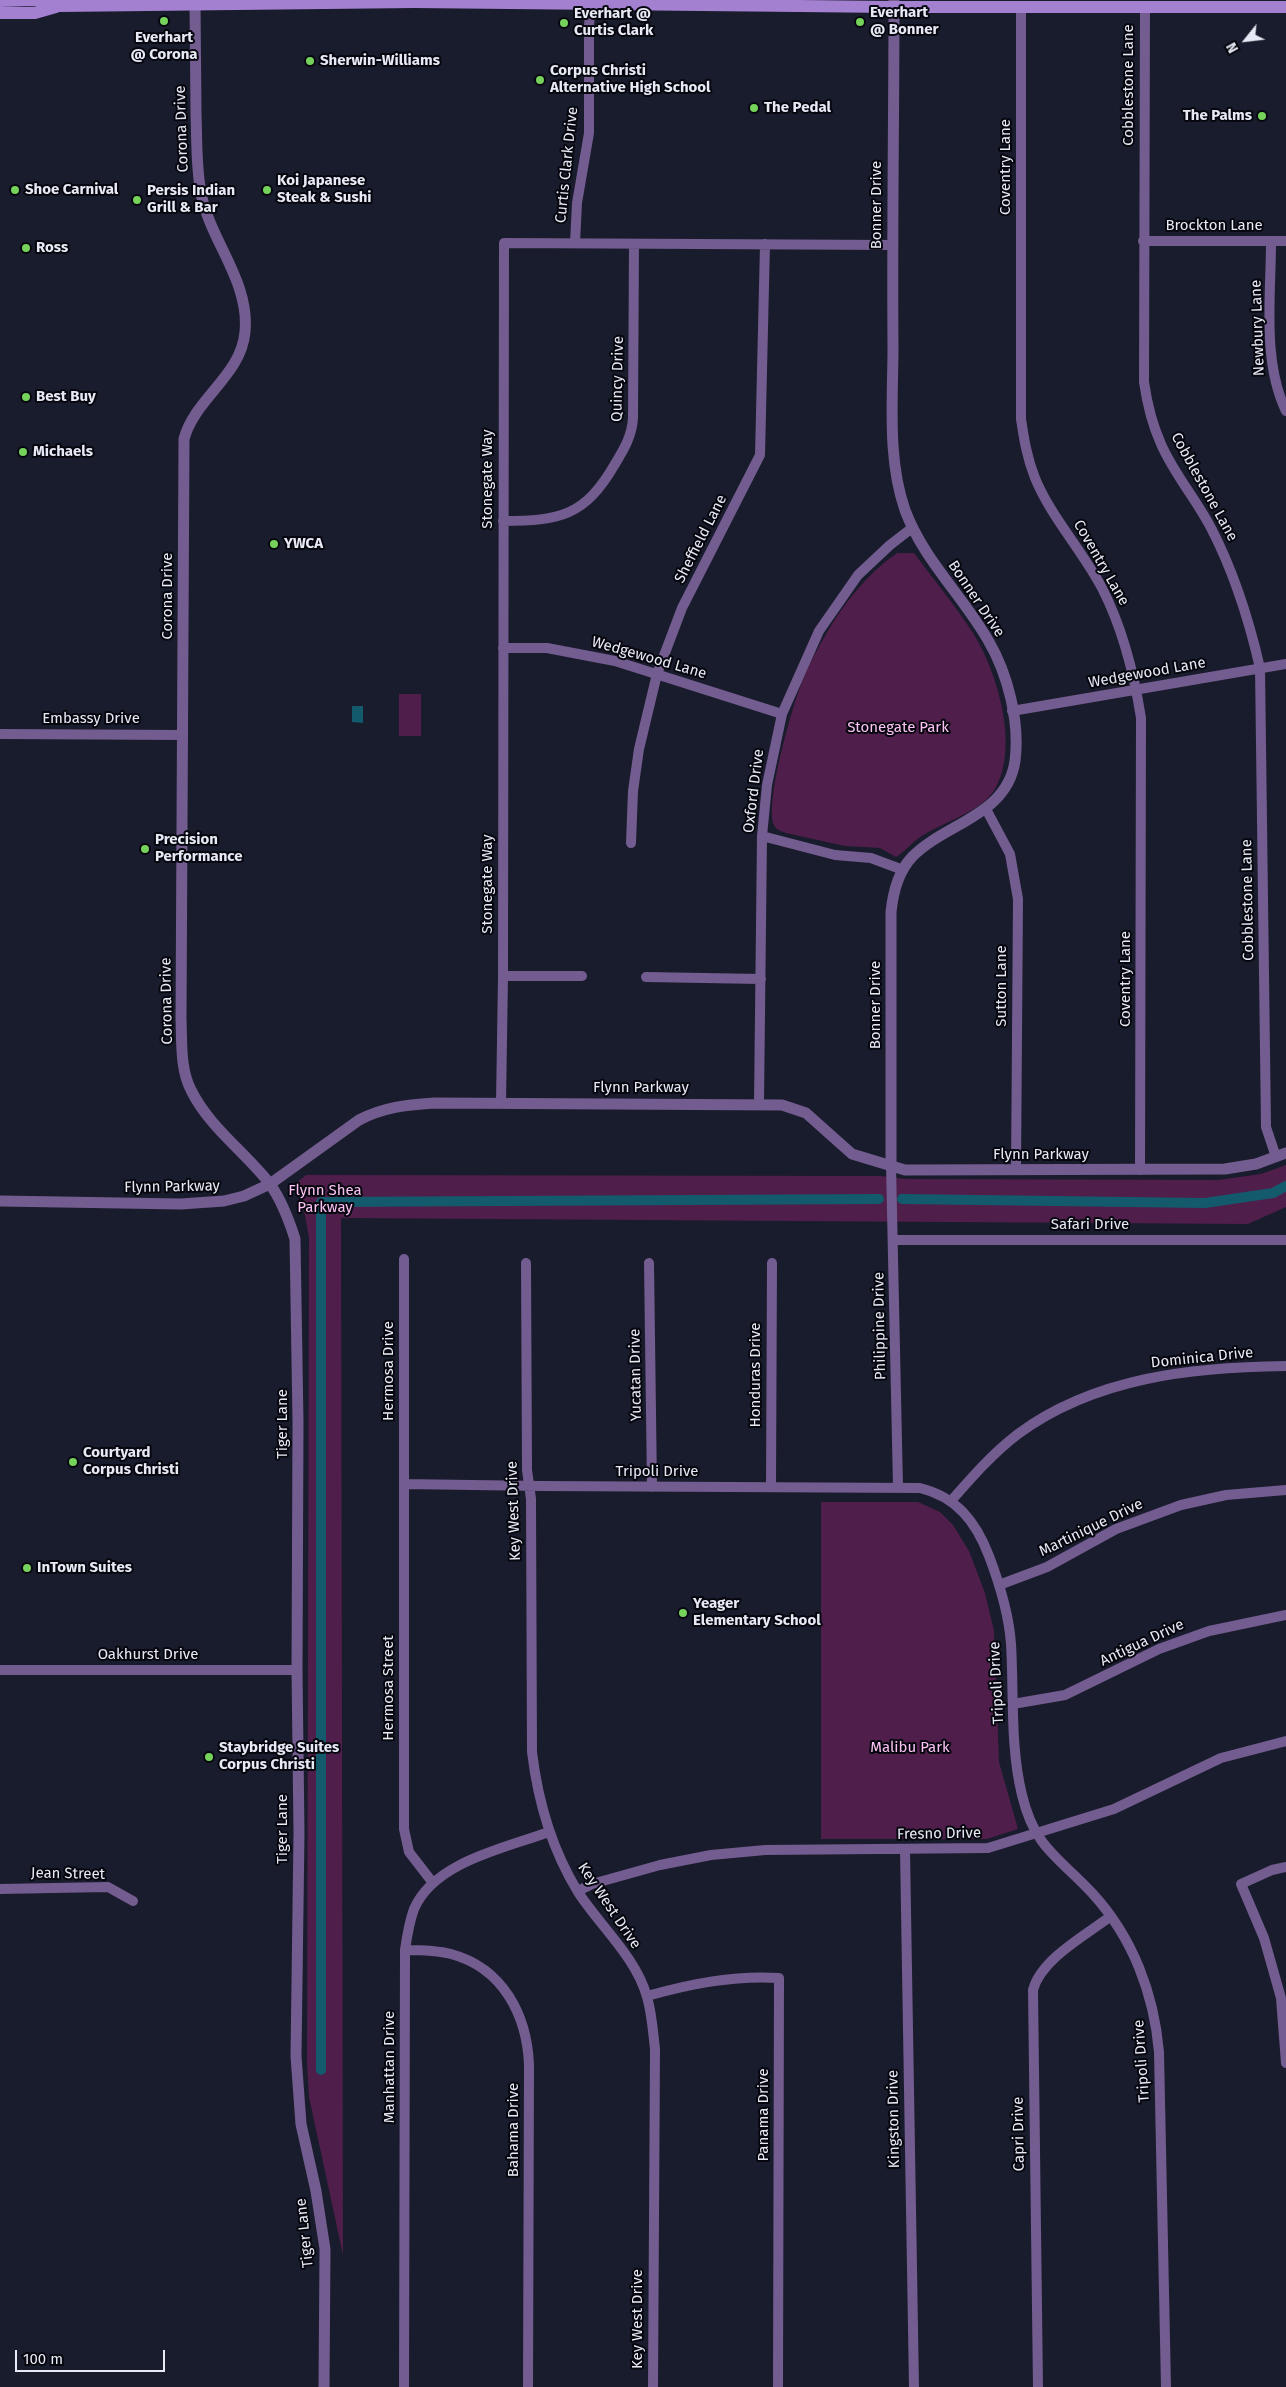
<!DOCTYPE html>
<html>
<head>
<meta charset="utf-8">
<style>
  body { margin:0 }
  #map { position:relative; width:1286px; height:2387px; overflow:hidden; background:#191c2c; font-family:"Fira Sans",sans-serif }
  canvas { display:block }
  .north { position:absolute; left:1221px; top:15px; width:50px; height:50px; -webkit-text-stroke:4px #06070e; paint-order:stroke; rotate:241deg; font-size:14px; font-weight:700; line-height:20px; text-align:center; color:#e7e9f5 }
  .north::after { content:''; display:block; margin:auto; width:18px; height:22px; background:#e7e9f5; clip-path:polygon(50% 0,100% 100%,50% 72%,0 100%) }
  .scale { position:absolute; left:15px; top:2350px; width:150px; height:22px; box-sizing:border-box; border:2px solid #e7e9f5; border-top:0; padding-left:6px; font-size:15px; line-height:18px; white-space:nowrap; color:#e7e9f5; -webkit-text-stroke:4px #06070e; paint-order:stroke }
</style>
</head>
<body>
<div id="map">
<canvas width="1286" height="2387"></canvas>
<div class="north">N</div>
<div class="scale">100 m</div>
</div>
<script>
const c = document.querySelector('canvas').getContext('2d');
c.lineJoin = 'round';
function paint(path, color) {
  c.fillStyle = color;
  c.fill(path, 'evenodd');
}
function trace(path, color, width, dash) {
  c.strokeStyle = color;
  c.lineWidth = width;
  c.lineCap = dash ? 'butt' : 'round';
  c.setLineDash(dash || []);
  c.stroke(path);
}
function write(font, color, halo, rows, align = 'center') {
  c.font = font + ' "Fira Sans",sans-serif';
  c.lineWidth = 4;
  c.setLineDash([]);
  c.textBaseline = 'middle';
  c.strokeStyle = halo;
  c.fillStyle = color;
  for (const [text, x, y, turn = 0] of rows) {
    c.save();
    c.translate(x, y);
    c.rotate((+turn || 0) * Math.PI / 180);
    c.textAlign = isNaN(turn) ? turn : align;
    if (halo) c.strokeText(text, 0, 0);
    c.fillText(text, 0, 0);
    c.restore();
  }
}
const green = new Path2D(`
  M897,553H914C934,580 955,605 973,633C997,671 1020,747 995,789C981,813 938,823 916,840C909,846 904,852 896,857L880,848L845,846L786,833C781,831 776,830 774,825C764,803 794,700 804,677C810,663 817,649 825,636C843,604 867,574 897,553Z
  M399,694H421V736H399Z
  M1286,1165V1207L1248,1224L341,1218L343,2255L309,2097L307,2064L309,1238L305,1215L294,1185L306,1175L881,1176L905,1179L1218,1180L1261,1174Z
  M821,1502H918L940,1512L953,1525L969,1551L985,1593L994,1631L999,1762L1018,1829L987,1839H821Z`);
const water = new Path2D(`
  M352,706H363V723L352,722Z`);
const canal = new Path2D(`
  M902,1199L1205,1203L1273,1193L1286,1186
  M321,2070V1202L879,1199`);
const minor = new Path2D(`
  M1021,6V419C1024,439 1027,458 1035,478C1051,517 1082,550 1102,588C1123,629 1134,673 1141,718L1140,1170
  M1145,6L1144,382C1147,403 1152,424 1161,444C1174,474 1196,499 1211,528C1234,572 1249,620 1260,668L1266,1127L1276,1157
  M1143,241H1286
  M1271,242C1271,296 1262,361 1286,411
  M575,243L577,203L589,133V25L592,0
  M503,521C560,521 585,516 615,464C624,449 632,436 633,418L634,244
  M503,648H547L615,661L782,714
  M1012,711L1286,664
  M0,734L183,735
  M986,809L1010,854L1018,899L1016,1170
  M762,836L835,855L871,858L903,870
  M631,843L633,791L639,749L657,674L682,608L760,455L765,244
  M503,976H582
  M646,977L761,979
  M501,1103L503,976L504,243L892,245
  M759,1103L762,836L767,785L782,714L819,631L858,575L890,545L912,528
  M891,1165L898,1487
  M893,1240H1286
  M404,1259V1829L409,1852L433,1883
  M526,1263L527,1470L531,1499L532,1752C538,1802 551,1848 578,1892C600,1926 636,1957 647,1997C652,2014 653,2032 655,2049L653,2387
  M649,1263L652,1487
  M404,1484L540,1486L920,1488C957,1497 976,1522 989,1556C1000,1585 1009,1614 1011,1644C1014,1694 1010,1746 1022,1795C1035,1849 1059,1857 1093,1894C1133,1938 1154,1994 1159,2052L1166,2387
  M771,1487L772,1263
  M951,1501C972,1477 993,1453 1018,1434C1095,1377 1194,1367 1286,1366
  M999,1585L1047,1567L1116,1529L1181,1505L1226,1495L1286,1490
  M0,1670H297
  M1013,1704L1065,1695L1159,1649L1209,1631L1286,1615
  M905,1850L914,2387
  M1286,1867L1272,1870L1241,1884L1264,1938L1281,1998L1286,2063
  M0,1889L108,1887L133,1901
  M578,1891L592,1884L660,1865L711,1855L765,1850L988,1848L1114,1809L1221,1758L1286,1741
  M405,1950C420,1950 436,1950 451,1954C503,1968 527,2015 529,2065L528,2387
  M647,1996C690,1984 734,1975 779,1978L778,2387
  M404,2387L405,1950C407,1936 409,1923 414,1909C434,1862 505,1848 549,1832
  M1038,2387L1033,1990C1041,1959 1086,1935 1111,1916`);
const tertiary = new Path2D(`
  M195,0C195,38 196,76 196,114C197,140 196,167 201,193C210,241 250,281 245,332C241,376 195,398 184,439L181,1019C182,1041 180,1069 191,1090C209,1127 245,1152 270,1184C282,1201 289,1220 295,1239L298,1422L297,1670L299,1833L296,2056L301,2124L316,2191L325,2249L324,2387
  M891,1165V912C893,892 898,872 912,857C945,823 1007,816 1015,761C1020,722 1008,674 988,640C962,595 923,559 905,510C887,459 893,399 893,346C892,230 894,115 894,0
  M0,1201L181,1204L224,1201L244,1196L270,1184L359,1120C384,1107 406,1105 434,1103L782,1105L806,1113L852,1154L905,1170L1225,1169L1256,1164L1286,1153`);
const secondary = new Path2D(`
  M0,1L33,0L59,6L414,2L894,7H1286
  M0,13H35L56,7`);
const markers = [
  [164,21,5,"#75d25b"],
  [860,22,5,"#75d25b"],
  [564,23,5,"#75d25b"],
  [310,61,5,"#75d25b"],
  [540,80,5,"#75d25b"],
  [754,108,5,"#75d25b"],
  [1262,116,5,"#75d25b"],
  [15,190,5,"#75d25b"],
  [267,190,5,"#75d25b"],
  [137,200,5,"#75d25b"],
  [26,248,5,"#75d25b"],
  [26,397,5,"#75d25b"],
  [23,452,5,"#75d25b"],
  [274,544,5,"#75d25b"],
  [145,849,5,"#75d25b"],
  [73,1462,5,"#75d25b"],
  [27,1568,5,"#75d25b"],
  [683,1613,5,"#75d25b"],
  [209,1757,5,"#75d25b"]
];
const poiNames = [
  ["Everhart",870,13],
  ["@ Bonner",870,30],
  ["Everhart @",574,14],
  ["Curtis Clark",574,31],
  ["Everhart",164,38,"center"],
  ["@ Corona",164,55,"center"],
  ["Sherwin-Williams",320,61],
  ["Corpus Christi",550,71],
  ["Alternative High School",550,88],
  ["The Pedal",764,108],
  ["The Palms",1252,116,"right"],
  ["Koi Japanese",277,181],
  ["Steak & Sushi",277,198],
  ["Shoe Carnival",25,190],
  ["Persis Indian",147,191],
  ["Grill & Bar",147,208],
  ["Ross",36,248],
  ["Best Buy",36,397],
  ["Michaels",33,452],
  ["YWCA",284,544],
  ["Precision",155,840],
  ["Performance",155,857],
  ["Courtyard",83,1453],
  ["Corpus Christi",83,1470],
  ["InTown Suites",37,1568],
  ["Yeager",693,1604],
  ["Elementary School",693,1621],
  ["Staybridge Suites",219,1748],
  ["Corpus Christi",219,1765]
];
const streetNames = [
  ["Cobblestone Lane",1129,85,-90],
  ["Corona Drive",182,129,-92],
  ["Curtis Clark Drive",567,165,-84],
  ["Coventry Lane",1006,167,-90],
  ["Bonner Drive",877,205,-90],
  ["Brockton Lane",1214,226],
  ["Newbury Lane",1258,328,-92],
  ["Quincy Drive",618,379,-89],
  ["Stonegate Way",488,479,-90],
  ["Cobblestone Lane",1204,487,61],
  ["Sheffield Lane",701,539,-63],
  ["Coventry Lane",1101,563,60],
  ["Corona Drive",168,596,-90],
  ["Bonner Drive",976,599,56],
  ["Wedgewood Lane",649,658,16],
  ["Wedgewood Lane",1147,673,-10],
  ["Embassy Drive",91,719],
  ["Oxford Drive",754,791,-83],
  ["Stonegate Way",488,884,-90],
  ["Cobblestone Lane",1248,900,-91],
  ["Coventry Lane",1126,979,-90],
  ["Sutton Lane",1002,986,-90],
  ["Corona Drive",167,1001,-91],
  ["Bonner Drive",876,1005,-90],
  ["Flynn Parkway",641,1088],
  ["Flynn Parkway",1041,1155],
  ["Flynn Parkway",172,1187,-1],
  ["Safari Drive",1090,1225],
  ["Philippine Drive",880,1326,-91],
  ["Dominica Drive",1202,1358,-6],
  ["Hermosa Drive",389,1371,-90],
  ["Yucatan Drive",636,1375,-91],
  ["Honduras Drive",756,1375,-90],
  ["Tiger Lane",283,1424,-90],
  ["Tripoli Drive",657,1472],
  ["Key West Drive",514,1511,-92],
  ["Martinique Drive",1091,1528,-26],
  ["Antigua Drive",1142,1643,-25],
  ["Oakhurst Drive",148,1655],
  ["Tripoli Drive",997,1683,-93],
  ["Hermosa Street",389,1688,-90],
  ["Tiger Lane",283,1829,-90],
  ["Fresno Drive",939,1834,-1],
  ["Jean Street",68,1874,1],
  ["Key West Drive",609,1906,56],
  ["Tripoli Drive",1142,2061,-94],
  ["Manhattan Drive",390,2067,-90],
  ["Panama Drive",764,2115,-90],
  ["Kingston Drive",894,2119,-91],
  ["Bahama Drive",514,2130,-90],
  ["Capri Drive",1019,2134,-91],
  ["Tiger Lane",305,2233,-96],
  ["Key West Drive",638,2319,-90]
];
const parkNames = [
  ["Stonegate Park",898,728],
  ["Flynn Shea",325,1191],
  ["Parkway",325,1208],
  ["Malibu Park",910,1748]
];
paint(green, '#501e4b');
paint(water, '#135a6d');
trace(canal, '#135a6d', 10);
trace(minor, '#735c8f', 10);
trace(tertiary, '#735c8f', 11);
trace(secondary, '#a480d1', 12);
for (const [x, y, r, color] of markers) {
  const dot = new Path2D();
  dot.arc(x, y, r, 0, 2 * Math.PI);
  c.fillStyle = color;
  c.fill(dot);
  trace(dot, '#06070e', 2);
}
write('bold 15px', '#e7e9f5', '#06070e', poiNames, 'left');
write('15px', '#e7e9f5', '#06070e', streetNames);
write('15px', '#fbc2f3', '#06070e', parkNames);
</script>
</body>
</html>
